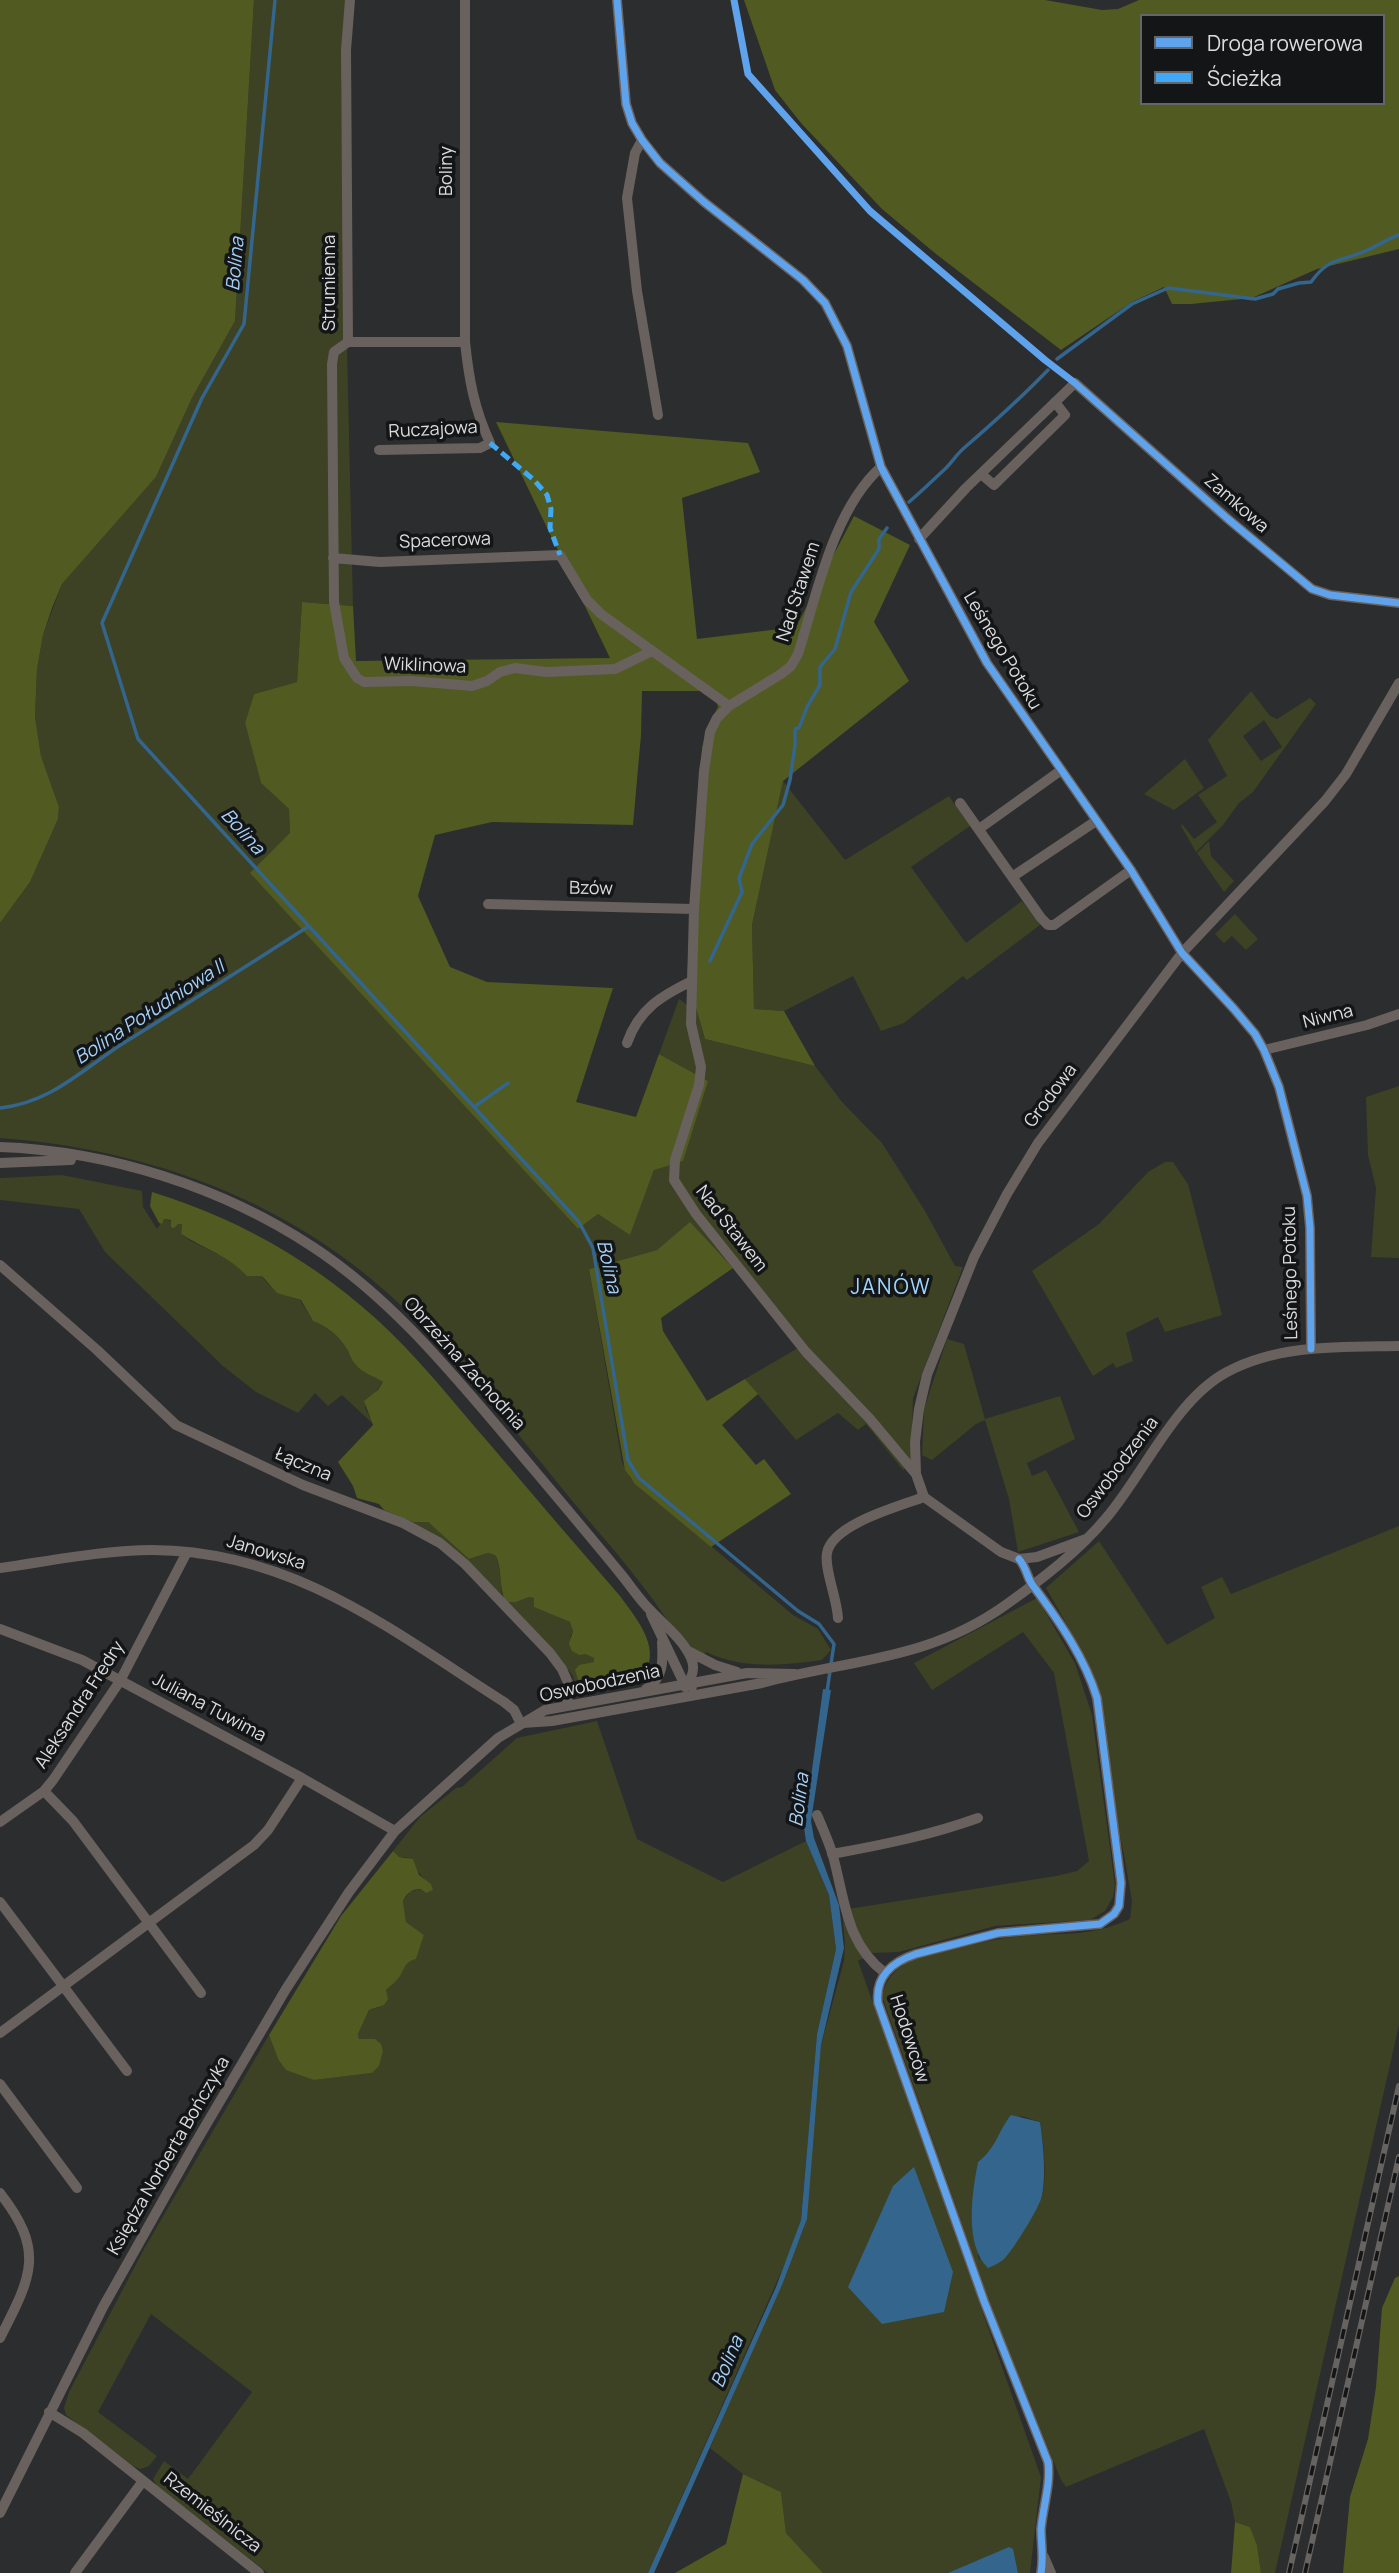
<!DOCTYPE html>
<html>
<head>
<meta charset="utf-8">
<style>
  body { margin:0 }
  #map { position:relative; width:1399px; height:2573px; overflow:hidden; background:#2c2d2e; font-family:Manrope,sans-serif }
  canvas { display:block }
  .legend { position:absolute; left:1140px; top:14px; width:245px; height:91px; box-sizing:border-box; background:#141516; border:2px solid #646566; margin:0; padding:9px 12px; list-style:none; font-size:21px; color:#dbdcde }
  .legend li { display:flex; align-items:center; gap:14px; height:35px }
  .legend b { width:35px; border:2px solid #646566 }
</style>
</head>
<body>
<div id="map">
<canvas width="1399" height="2573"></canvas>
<ul class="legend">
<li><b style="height:9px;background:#60a3ed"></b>Droga rowerowa</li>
<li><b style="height:9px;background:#3fa9f5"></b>Ścieżka</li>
</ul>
</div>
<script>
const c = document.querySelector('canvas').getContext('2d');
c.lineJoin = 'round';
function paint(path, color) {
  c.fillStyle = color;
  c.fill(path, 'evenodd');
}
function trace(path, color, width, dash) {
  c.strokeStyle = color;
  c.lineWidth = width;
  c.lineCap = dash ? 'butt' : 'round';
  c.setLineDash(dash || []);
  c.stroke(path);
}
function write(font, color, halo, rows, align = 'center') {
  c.font = font + ' Manrope,sans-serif';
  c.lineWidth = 7;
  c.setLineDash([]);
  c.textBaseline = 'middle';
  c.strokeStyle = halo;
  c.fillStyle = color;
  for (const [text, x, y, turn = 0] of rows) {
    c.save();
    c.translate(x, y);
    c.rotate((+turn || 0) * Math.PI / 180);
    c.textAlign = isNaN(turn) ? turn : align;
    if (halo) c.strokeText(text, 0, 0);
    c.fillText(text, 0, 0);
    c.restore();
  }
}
const green = new Path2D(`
  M254,0H350L341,88L353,606L302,602L297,682L254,694L245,723L261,783L289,809L290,834L251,873L578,1229L598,1214L630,1234L654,1170L708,1081L659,1054L679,999L697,1012L705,1039L815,1066L842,1102L882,1143L925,1211L955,1266L963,1267L913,1398L911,1463L903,1470L866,1424L858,1430L838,1413L796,1440L745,1379L798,1348L733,1268L690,1223L657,1250L589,1269L622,1462L630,1478L793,1615L818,1629L831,1650L822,1660C783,1666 742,1669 706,1652L704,1656C681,1645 666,1617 651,1597C635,1576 619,1555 601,1535C536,1459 476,1376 403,1307C293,1202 150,1149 0,1138V923L30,882L58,819L59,807L41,756L35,717L37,669L43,635L62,584L156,477L192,398L235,321Z
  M1251,691L1270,716L1277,719L1310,698L1316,704L1253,792L1239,803L1223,825L1196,852L1181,826L1182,824L1194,839L1217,822L1198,795L1227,776L1208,740ZM1264,720L1282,747L1261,761L1243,736Z
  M1185,759L1204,788L1174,810L1144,794Z
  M783,781L845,860L949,796L970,826L911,867L966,943L1022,901L1040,925L967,980L963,976L904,1023L881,1031L853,976L784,1011L754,1009L752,925Z
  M1209,841L1211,856L1234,881L1224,892L1197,853Z
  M1235,914L1258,939L1246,950L1232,936L1224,943L1215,934Z
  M1399,1086V1258L1371,1257L1376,1188L1368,1155L1366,1097Z
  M1165,1162H1173L1188,1184L1222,1315L1165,1332L1158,1317L1126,1333L1133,1361L1116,1368L1113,1363L1093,1376L1032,1271L1099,1224L1148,1172Z
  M62,1175L142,1191L143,1207L157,1229L164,1219L182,1224L181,1234L191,1241L262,1276C271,1291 285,1295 300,1300L313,1321C328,1327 338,1335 347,1349C350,1354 351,1360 355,1364C363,1374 374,1376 383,1382L365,1407L373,1424L342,1395L328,1406L315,1393L298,1413L256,1392L223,1366L105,1252L79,1209L0,1200V1178Z
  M947,1339L964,1344L985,1419L1060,1396L1075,1439L1027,1463L1032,1476L1046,1470L1079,1532L1018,1552L1009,1499L985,1420L976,1424L932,1460L922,1455L924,1409Z
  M384,1510L413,1522H428L469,1559L488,1553L495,1555C500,1563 501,1584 502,1595L516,1602L529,1597L535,1598V1607L570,1622L573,1631L570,1637L594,1658L595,1662L584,1686L589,1687L575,1690L573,1676L559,1658L428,1531Z
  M1399,1526V2025L1275,2573H1261L1257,2545L1250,2527L1235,2522L1231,2502L1204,2429L1066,2487L1061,2480L991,2306L882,1996C887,1975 900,1964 920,1957C954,1950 988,1939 1022,1936C1065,1932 1088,1938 1130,1919L1132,1901L1124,1855L1082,1651L1046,1588L1099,1541L1167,1645L1215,1618L1201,1587L1222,1577L1231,1594ZM1021,2116L1040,2122C1043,2138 1048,2182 1041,2198C1037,2207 990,2249 979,2260L972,2218L978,2162L991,2152Z
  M1037,1598L1075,1663L1092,1715L1115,1885L1113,1897L1105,1911L1090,1920L995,1926L899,1952L871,1953L858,1961L1041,2477L1030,2573H823L786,2533L781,2492L743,2474L710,2448L804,2228L821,2045L844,1961L845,1943L842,1910L1056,1876L1077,1871L1089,1861L1054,1673L1023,1632L932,1690L914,1663Z
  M597,1721L637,1839L723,1882L806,1841L829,1895L836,1949L817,2034L801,2220L790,2252L648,2573H268L157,2486L153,2479L164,2461L188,2479L252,2392L151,2314L98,2412L157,2456L149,2466L140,2469L133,2466L66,2415L64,2408L69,2392L144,2249L269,2035L278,2059L314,2080L371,2073L379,2066L374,2039H359L358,2034L369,2010L379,2007C385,1990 397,1964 416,1959L424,1935L406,1922L403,1901L410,1892L421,1889L424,1879L406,1857H398L393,1851L420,1817L456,1788L462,1787L517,1738Z`);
const forest = new Path2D(`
  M0,0H254L235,321L192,398L156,477L62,584L52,608L43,635L37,669L35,717L41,756L59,807L58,819L30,882L0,923Z
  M744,0H1045L1102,10L1118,9L1139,0H1399V249L1317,269L1252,298L1191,304H1172L1164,287L1132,302L1061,350L936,254L882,209L801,123L775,90ZM1142,16H1383V103H1142Z
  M496,422L748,443L760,472L682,498L697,639L796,627L854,516L910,545L874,622L909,681L783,781L752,925L754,1009L784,1011L815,1066L705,1039L687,977L702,748L708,726L718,707L717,703L701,691H642L641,735L633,825L492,822L435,835L418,896L450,967L487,982L613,988L576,1102L636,1117L659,1054L708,1081L683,1161L654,1170L630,1235L598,1214L578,1229L250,873L290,833L289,809L261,783L245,723L254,694L297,682L302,602L353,606L356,661L610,658Z
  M152,1192C247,1221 334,1273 404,1346C433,1376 460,1410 488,1442C532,1494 576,1545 620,1596C635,1617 661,1646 645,1673C631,1682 594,1692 579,1683L575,1670L579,1665L594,1662V1658L586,1654L579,1655L572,1651L569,1644L573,1631L570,1622L534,1607V1598L529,1597L516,1602H506C498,1587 503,1567 495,1555L488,1553L469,1559L428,1522H413L384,1510L379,1504L357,1498L353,1486L338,1462L373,1425L364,1401L378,1390L383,1382C374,1376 363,1374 355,1364C351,1360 350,1354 347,1349C338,1335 328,1327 313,1321L301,1300L277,1293L262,1276H247C229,1256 203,1248 181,1234L182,1224H178L174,1228L171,1227V1220L164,1219L162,1224L159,1223L150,1206Z
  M690,1222L733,1268L661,1318L663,1331L707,1401L745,1379L758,1394L722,1425L756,1465L764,1459L791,1494L711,1547L635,1484L625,1470L589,1269L657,1250Z
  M393,1851L399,1857L413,1859L419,1875L431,1884L433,1890L426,1893L421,1889C412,1889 407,1893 403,1901L406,1922L424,1935L416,1959C405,1962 405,1967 400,1976C397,1981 390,1986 386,1990L388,1999L384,2005L369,2010L358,2034L359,2039H375L381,2044L383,2051L379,2066L372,2073L314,2080L286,2070L278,2059L269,2035L341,1916Z
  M1399,2276V2573H1343L1350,2497L1368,2439L1376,2387L1382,2308L1395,2278Z
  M743,2474L781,2492L786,2533L823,2573H675L726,2544Z
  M1235,2522L1250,2527L1257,2545L1261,2573H1231Z`);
const water = new Path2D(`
  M823,1689L831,1690L811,1821L814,1838L839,1905L844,1948L821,2045L807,2219L782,2285L654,2573H648L776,2287L801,2220L817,2034L836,1949L829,1895L806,1841L804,1828Z
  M1011,2115L1040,2122C1043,2141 1047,2180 1041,2199C1037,2211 1012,2252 1003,2260C999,2263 993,2266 988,2268C964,2245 972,2192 978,2162C997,2147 997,2133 1011,2115Z
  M914,2167L953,2272L944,2312L882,2324L848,2287L893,2186Z
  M1009,2547L1013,2549L1018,2573H948Z`);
const stream = new Path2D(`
  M275,0L244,324L202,398L102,623L138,739L579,1222L593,1248L628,1460L639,1478L798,1611L819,1624L834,1644L831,1664
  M1057,359L1132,304L1168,288L1255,299L1273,294L1278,289L1299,283L1311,282C1329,257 1339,262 1363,252C1376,247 1387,239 1399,235
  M909,502C922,491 933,480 945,469C952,462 957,454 964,448C993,423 1021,398 1048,370
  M710,961L742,892L739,878L752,844L783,805L790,780L795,745V729L799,728L807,707L820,685V667L835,649L851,592L879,549V539L887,528
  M474,1107L508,1083
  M0,1108C50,1103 82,1070 122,1044C185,1005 247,966 309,926
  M827,1692L830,1671`);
const minor = new Path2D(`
  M350,0L346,50L348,342L334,352L332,364L334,602L344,658L357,678L364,682L412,681L472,686L487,681L500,672L515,668L546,672L615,669L652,651
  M617,0L626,104L632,123L642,140L660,163L704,202L803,280L825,303L847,346L881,467L987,663L1131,870L1182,953L1234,1009L1255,1034L1264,1050L1279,1087L1307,1196L1310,1228L1311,1349
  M642,140L635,153L627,198L637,291L658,415
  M348,342H465
  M379,450L480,448L490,443C474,408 469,380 465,342V0
  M881,467C833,510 817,594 798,654L791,666L781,674L729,706L717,718L710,732L704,771L694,909L691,1024L701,1067L699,1085L675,1160L674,1180L696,1214L806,1352L870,1419L916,1474
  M981,474L994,485L1065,415L1055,402
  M919,539L966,488L1075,383L1228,519L1312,589L1330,595L1399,603
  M333,558L380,562L560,555L587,600L601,614L729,706
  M960,803L1041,918L1048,925H1054L1131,870
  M979,829L1060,771
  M1012,877L1096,821
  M488,904L694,909
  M627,1043C639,1009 661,996 692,981
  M1264,1050L1367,1025L1399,1014
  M0,1147C109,1151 222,1187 313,1247C386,1295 442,1361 498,1427C539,1476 580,1524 620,1573C630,1585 639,1599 650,1610C664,1625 683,1639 691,1658C696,1669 692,1678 685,1687
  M0,1163L71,1160
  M0,1265L97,1350L176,1425L303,1485L403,1523L440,1543L465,1564L550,1653L562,1669L569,1685L567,1705
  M1086,1539L1037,1557L1019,1559L1001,1552L924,1497L916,1474L915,1442L919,1409L927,1375L974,1257L1007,1194L1038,1143L1182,953L1325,801L1346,774L1399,683
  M1019,1559C1027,1568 1027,1579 1034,1587C1059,1621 1085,1658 1097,1698L1121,1883L1119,1906L1114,1914L1100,1924L998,1933L916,1954C892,1962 875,1976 878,2003L984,2301L1048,2462C1051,2483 1043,2507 1041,2529C1041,2544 1044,2557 1041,2573
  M0,1568C50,1561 103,1550 153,1550C293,1551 391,1630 504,1702L514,1710L521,1724
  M651,1614L682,1679L692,1687
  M838,1618C837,1598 824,1569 827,1553C832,1524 900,1506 924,1497
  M0,1629L82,1660L302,1778L395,1831
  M688,1651L715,1665L737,1672
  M646,1689C664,1678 663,1661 662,1642
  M523,1723L552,1721L762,1683C851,1659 928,1661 1007,1604C1042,1579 1079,1551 1107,1517C1144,1473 1176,1399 1227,1372C1279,1344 1342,1347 1399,1346
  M44,1791L73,1821L201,1993
  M817,1815C823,1829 829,1842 833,1856C845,1900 846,1944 885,1973
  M0,1822L44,1791L53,1780L120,1681L187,1552
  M832,1854C882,1845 931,1835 978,1818
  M0,1902L127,2071
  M0,2033L254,1845L268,1830L302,1778
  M0,2084L77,2188
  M0,2193C46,2252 31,2277 0,2338
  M49,2412L83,2433L259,2573
  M0,2513L103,2307L193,2147L286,1989L349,1892L395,1831L498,1738L545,1710L747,1673L795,1674
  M1044,2557L1051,2573
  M75,2573L143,2481`);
const rail = new Path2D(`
  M1289,2573L1399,2086
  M1305,2573L1399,2157`);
const quiet = new Path2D(`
  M490,443L534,480L547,495L551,509L550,528L560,555`);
const cycleway = new Path2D(`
  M617,0L626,104L632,123L642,140L660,163L704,202L803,280L825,303L847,346L881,467L987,663L1131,870L1182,953L1234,1009L1255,1034L1264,1050L1279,1087L1307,1196L1310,1228L1311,1349
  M734,0L748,74L870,211L1045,360L1075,383L1228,519L1312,589L1330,595L1399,603
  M1019,1559C1027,1568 1027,1579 1034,1587C1059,1621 1085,1658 1097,1698L1121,1883L1119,1906L1114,1914L1100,1924L998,1933L916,1954C892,1962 875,1976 878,2003L984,2301L1048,2462C1051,2483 1043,2507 1041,2529C1041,2544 1044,2557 1041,2573`);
const streetNames = [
  ["Boliny",447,171,-90],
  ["Strumienna",330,283,-90],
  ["Ruczajowa",433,430,-3],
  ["Zamkowa",1236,504,41],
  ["Spacerowa",445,541,-2],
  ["Nad Stawem",799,592,-72],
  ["Leśnego Potoku",1002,651,59],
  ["Wiklinowa",425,666,2],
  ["Bzów",591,889,1],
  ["Niwna",1328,1017,-14],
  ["Grodowa",1051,1096,-53],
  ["Nad Stawem",731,1229,52],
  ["Leśnego Potoku",1291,1273,-91],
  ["Obrzeżna Zachodnia",464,1364,48],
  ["Łączna",303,1465,23],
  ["Oswobodzenia",1118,1468,-53],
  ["Janowska",266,1553,17],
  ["Oswobodzenia",600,1684,-12],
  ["Aleksandra Fredry",80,1705,-57],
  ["Juliana Tuwima",209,1708,28],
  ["Hodowców",909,2039,72],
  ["Księdza Norberta Bończyka",169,2156,-60],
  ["Rzemieślnicza",212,2513,38]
];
const waterNames = [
  ["Bolina",236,264,-85],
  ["Bolina",242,832,48],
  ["Bolina Południowa II",150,1013,-33],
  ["Bolina",608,1267,77],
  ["Bolina",800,1800,-83],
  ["Bolina",728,2362,-67]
];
const quarterNames = [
  ["JANÓW",891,1288]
];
paint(green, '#3c4223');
paint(forest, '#515a21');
paint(water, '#34658d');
trace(stream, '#34658d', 3.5);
trace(minor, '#68615e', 10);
trace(rail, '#666361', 6);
trace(rail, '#141516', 3.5, [10]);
trace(quiet, '#3fa9f5', 5, [10, 5]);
trace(cycleway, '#60a3ed', 7);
write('18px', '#dbdcde', '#141516', streetNames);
write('italic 19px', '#a4d0f7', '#141516', waterNames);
c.letterSpacing = '2px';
write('21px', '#a0d7ff', '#141516', quarterNames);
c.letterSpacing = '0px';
</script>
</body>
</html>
